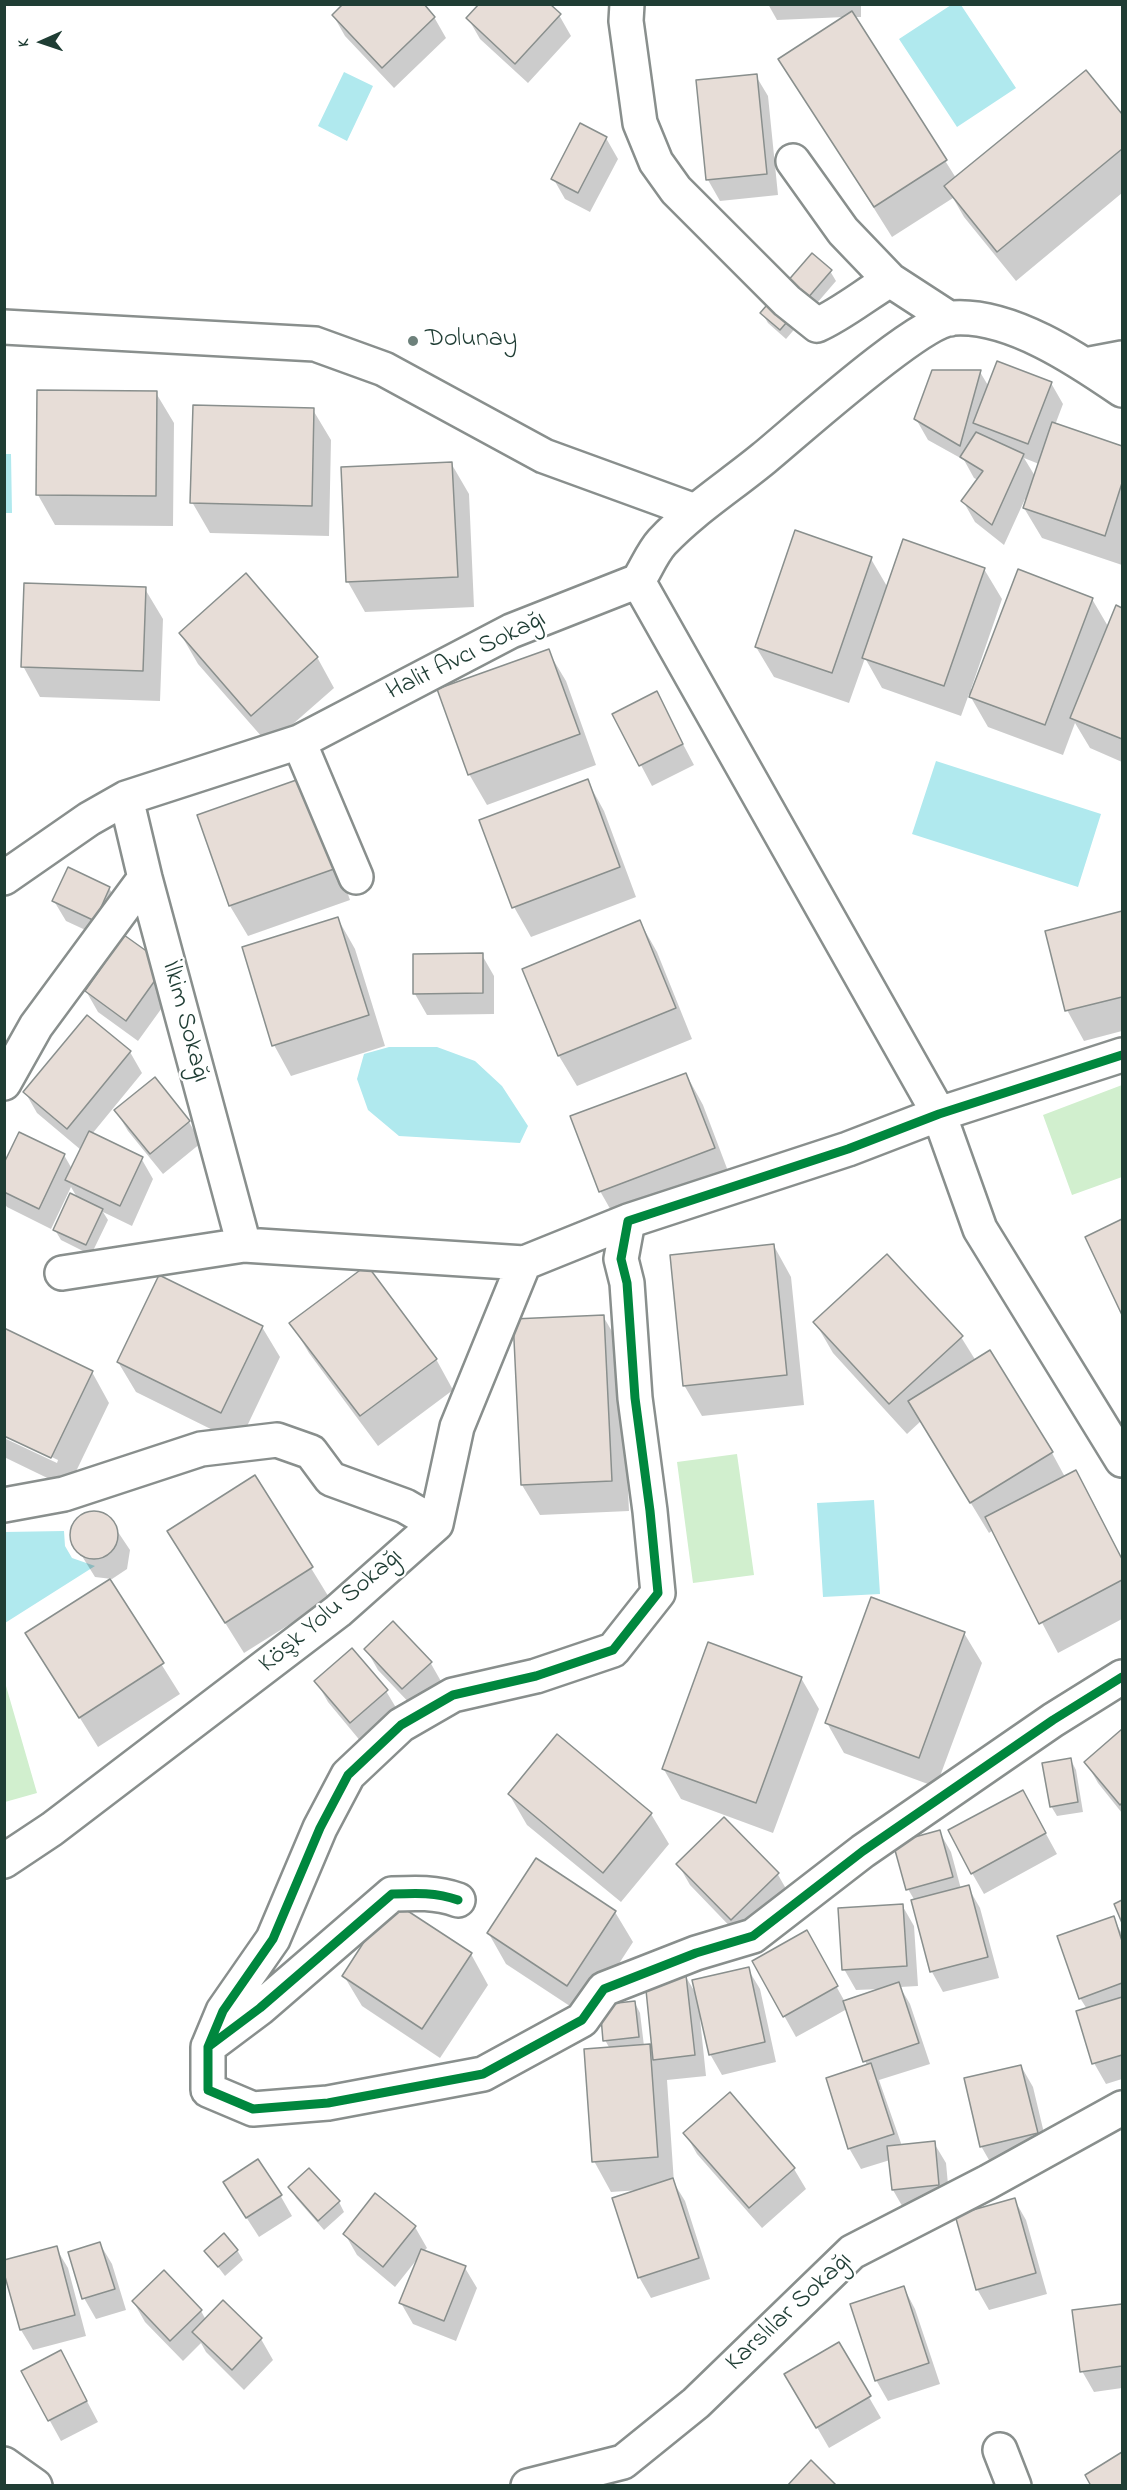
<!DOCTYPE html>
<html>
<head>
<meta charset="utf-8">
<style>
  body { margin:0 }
  #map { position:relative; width:1127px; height:2490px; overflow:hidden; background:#fff; font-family:"Indie Flower",sans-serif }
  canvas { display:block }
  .frame { position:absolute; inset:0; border:6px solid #1f3d34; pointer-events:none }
  .north { position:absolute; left:12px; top:12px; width:60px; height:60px; -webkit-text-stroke:4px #fff; paint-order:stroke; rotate:267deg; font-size:16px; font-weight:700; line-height:24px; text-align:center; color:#1f3d34 }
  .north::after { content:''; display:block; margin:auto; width:21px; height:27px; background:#1f3d34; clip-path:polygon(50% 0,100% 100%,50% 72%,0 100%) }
</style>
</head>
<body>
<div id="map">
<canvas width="1127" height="2490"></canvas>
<div class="frame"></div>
<div class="north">K</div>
</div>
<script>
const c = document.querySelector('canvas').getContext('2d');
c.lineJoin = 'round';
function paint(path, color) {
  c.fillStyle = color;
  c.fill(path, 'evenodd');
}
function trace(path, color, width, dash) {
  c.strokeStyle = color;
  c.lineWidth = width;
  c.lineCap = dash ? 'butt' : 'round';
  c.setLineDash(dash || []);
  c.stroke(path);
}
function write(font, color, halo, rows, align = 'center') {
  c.font = font + ' "Indie Flower",sans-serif';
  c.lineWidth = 4.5;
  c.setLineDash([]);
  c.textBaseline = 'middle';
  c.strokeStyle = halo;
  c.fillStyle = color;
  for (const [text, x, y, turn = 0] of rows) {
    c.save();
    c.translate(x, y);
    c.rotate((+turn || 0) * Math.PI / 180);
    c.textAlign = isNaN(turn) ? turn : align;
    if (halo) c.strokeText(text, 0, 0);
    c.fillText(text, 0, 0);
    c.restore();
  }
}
const green = new Path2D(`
  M1122,1085V1177L1072,1195L1043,1115Z
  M737,1454L754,1575L693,1583L677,1462Z
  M4,1679L37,1793L5,1802H4Z`);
const water = new Path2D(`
  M951,5H961L1016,88L957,127L899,39Z
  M344,72L373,86L347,141L318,126Z
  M5,454H11L12,513H5Z
  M936,761L1101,814L1078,887L912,834Z
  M389,1047H437L475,1061L502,1086L528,1126L520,1143L399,1136L368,1110L357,1079L364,1054Z
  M874,1500L880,1594L823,1597L817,1503Z
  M64,1531L65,1546L72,1558L95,1566L5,1623V1532Z`);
const shadow = new Path2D(`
  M768,4H861V17H854L956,178L1086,72L1122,117V193L1016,281L964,217L953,198L892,237L780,59L845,17L777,20Z
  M333,15L434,17L446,38L394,88L345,36Z
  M559,15L571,36L528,83L480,39L468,18Z
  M756,76L768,96L778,195L720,201L708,180Z
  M606,138L618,159L590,212L565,199L553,178Z
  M830,271L836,281L786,339L768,323L762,313Z
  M980,372L989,387L1051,383L1063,404L1055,425L1122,448V565L1042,538L1024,508L1027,500L1025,499L1004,545L975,522L963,501L978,480L974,478L964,460L928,440L916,419ZM1024,458L1039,464L1035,476Z
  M156,393L174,423L173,526L55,525L38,495Z
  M313,410L331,440L329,536L210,533L192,502Z
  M451,463L469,494L474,607L365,612L348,582Z
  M871,559L888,588L984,569L1002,599L971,689L973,690L1092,599L1109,628L1117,607L1122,610V762L1090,748L1075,723L1063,755L988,727L969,694L961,716L882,688L865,658L849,703L774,677L756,647Z
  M145,589L163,619L160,701L40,697L23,666Z
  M4,594L6,597L5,688H4Z
  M180,633L317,657L334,688L269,745L198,664Z
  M548,651L566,681L596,765L487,805L469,774Z
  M656,693L694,765L652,786L614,714Z
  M587,780L604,811L636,897L531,937L514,907Z
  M319,811L350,900L248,936L230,906L199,816Z
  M109,888L121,909L107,940L66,921L54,901Z
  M1122,913V1031L1084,1041L1067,1010L1047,932Z
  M338,919L355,949L385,1046L291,1076L274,1045Z
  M640,922L657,952L692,1039L577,1086L559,1056L524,970Z
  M124,937L177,987L138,1041L98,1012L86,991Z
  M482,955L494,976V1014L427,1015L415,994Z
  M130,1052L142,1073L92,1134L141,1158L153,1179L132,1226L103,1212L108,1220L91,1255L61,1240L55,1230L78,1199L71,1187L51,1229L7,1207L4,1203V1167L64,1155L72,1169L81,1150L37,1113L25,1092Z
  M686,1074L703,1105L731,1179L617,1221L600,1191Z
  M154,1079L189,1122L201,1143L163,1174L128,1131L116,1111Z
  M1122,1220V1312L1087,1237Z
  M774,1246L791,1277L804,1405L702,1416L684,1385Z
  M603,1316L621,1347L629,1511L540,1515L522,1485Z
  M815,1322L961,1337L976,1361L1052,1453L1065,1477L1076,1472L1093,1502L1122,1559V1619L1058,1653L993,1530L989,1533L921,1421L907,1434L833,1353Z
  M291,1323L436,1359L453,1390L378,1446L309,1353Z
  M262,1327L280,1357L239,1443L136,1392L118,1362Z
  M92,1372L109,1403L68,1488L4,1457V1438L57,1463L58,1460L4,1434Z
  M255,1477L330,1599L244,1653L187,1562Z
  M89,1512L106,1514L130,1550L127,1569L112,1579L95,1577L72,1540L74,1523Z
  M109,1581L180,1694L98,1747L27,1633Z
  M964,1633L982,1663L936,1787L844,1753L827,1723Z
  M366,1649L430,1662L442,1683L415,1709L378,1670Z
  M801,1678L819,1709L773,1833L681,1799L663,1768Z
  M316,1681L386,1691L398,1711L362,1743L328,1702Z
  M1122,1731V1813L1098,1783L1086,1762Z
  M1071,1760L1076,1770L1083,1812L1057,1816L1051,1806Z
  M509,1794L651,1814L669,1844L621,1902L527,1825Z
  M1034,1812L1057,1854L984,1894L972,1873Z
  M939,1831L951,1852L961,1889L968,1887L980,1908L999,1978L943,1992L932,1972L913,1901H915L908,1889Z
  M678,1864L777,1873L789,1894L743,1940L690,1885Z
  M902,1905L914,1926L918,1986L900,1987L910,2004L930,2064L879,2080L902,2146L934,2143L946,2163L950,2206L905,2211L893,2190L890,2160L861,2169L849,2148L867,2066L847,2009L796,2037L754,1962L806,1932L845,2002L881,1989L856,1990L844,1969Z
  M615,1912L633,1942L585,2016L506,1964L489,1934Z
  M1113,1918L1122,1934V2079L1106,2084L1094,2063L1078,2012L1087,2009L1080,1998Z
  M471,1954L488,1985L440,2058L362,2006L344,1976Z
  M748,1969L760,1989L776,2062L722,2075L710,2054L702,2018L700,2019L706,2076L667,2080L674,2183L685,2201L710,2279L651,2298L639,2277L640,2190L611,2192L594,2161L610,2049L605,2040L635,2003L640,2013L644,2046H649L654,2055L686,1977L696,1994Z
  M1021,2066L1033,2087L1049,2154L993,2167L981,2146Z
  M685,2133L794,2169L806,2189L762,2228L697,2154Z
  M309,2170L339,2202L344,2212L324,2230L296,2198L290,2187Z
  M280,2195L292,2216L259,2237L237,2203Z
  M1014,2199L1026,2220L1047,2294L989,2310L977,2289Z
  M415,2227L427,2248L424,2251L465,2268L477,2288L456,2341L413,2324L401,2303L418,2258L395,2287L357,2255L345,2234Z
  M100,2244L112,2264L126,2310L96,2319L84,2298Z
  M56,2248L68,2268L86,2336L33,2350L21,2330Z
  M237,2250L243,2260L225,2276L206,2251Z
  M904,2288L915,2309L940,2384L888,2401L876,2380Z
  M133,2301L201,2311L206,2320L223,2302L261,2339L273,2360L244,2390L206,2352L201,2343L183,2361L145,2322Z
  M1122,2305V2388L1094,2392L1082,2371L1074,2312Z
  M838,2344L881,2418L829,2448L786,2374Z
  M23,2372L72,2373L98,2422L61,2441Z`);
const building = new Path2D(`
  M343,4H424L435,17L382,68L332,15Z
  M479,4H550L561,14L515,64L466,18Z
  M852,11L947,160L874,207L778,59Z
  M1086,70L1122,114V149L997,252L944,186Z
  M757,74L767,174L706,180L696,80Z
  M580,123L607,137L578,193L551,179Z
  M812,253L832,270L780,330L760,313Z
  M997,361L1052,382L1028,444L973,423Z
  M932,370H981L960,446L914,419Z
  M37,390L157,391L156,496L36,495Z
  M193,405L314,408L312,506L190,503Z
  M1052,422L1122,446V483L1105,536L1023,508Z
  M976,432L1024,454L992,525L961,501L983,471L960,457Z
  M452,462L458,577L346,582L341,467Z
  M795,530L872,557L832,673L755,647Z
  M903,539L985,568L944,686L862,658Z
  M1018,569L1093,598L1045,725L969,697Z
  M246,573L318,657L251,716L179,633Z
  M24,583L146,587L143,671L21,667Z
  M1116,605L1122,608V739L1070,718Z
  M549,649L580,734L468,775L437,689Z
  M657,691L683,744L639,766L612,714Z
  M302,778L334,869L229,906L197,815Z
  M588,779L620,867L512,908L479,820Z
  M68,867L110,887L95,921L52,901Z
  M1122,911V997L1065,1011L1045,931Z
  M338,917L369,1015L272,1046L242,947Z
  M640,920L676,1008L558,1056L522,969Z
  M124,935L166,965L126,1021L85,991Z
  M483,953V993L413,994V954Z
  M87,1015L131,1051L67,1129L23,1092Z
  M686,1073L715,1148L599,1192L570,1116Z
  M155,1077L190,1121L150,1154L114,1110Z
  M89,1131L143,1157L120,1206L65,1180Z
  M19,1132L65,1154L39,1209L4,1192V1163Z
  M70,1193L103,1209L86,1245L53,1230Z
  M1122,1219V1315L1085,1237Z
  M774,1244L787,1375L683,1386L670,1255Z
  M887,1254L963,1336L889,1404L813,1322Z
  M367,1265L437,1359L360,1416L289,1323Z
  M159,1275L263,1326L221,1413L117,1362Z
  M604,1315L612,1481L521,1485L513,1319Z
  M4,1328L93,1371L51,1458L4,1436Z
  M990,1350L1053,1452L970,1503L908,1401Z
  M1076,1470L1122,1559V1580L1039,1624L985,1517Z
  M255,1475L313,1567L225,1623L167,1531Z
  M70 1535a24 24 0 1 1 48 0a24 24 0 1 1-48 0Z
  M110,1579L164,1663L79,1718L25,1633Z
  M871,1597L965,1632L919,1758L825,1723Z
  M393,1621L432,1662L402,1689L364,1649Z
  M708,1642L802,1677L756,1803L662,1769Z
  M352,1648L388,1690L350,1723L314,1681Z
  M1122,1729V1803L1120,1805L1084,1762Z
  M557,1734L652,1813L603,1873L508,1794Z
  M1071,1758L1078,1802L1050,1807L1042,1763Z
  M1023,1790L1046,1833L971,1874L948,1830Z
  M724,1817L779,1873L731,1920L676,1864Z
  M940,1830L953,1877L906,1890L893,1843Z
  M536,1858L616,1911L567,1986L487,1933Z
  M969,1885L988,1957L930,1972L911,1900Z
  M391,1900L472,1953L422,2029L342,1976Z
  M1122,1900V1923L1114,1904Z
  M903,1904L907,1966L842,1970L838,1908Z
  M1114,1916L1122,1941V1983L1079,1999L1057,1936Z
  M807,1930L838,1986L783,2017L752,1961Z
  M749,1967L765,2042L709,2055L692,1980Z
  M686,1975L695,2055L653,2060L645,1980Z
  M899,1982L919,2043L863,2062L843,2001Z
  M1122,1997V2055L1092,2064L1076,2011Z
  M635,2001L639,2037L603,2041L600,2005Z
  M650,2044L658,2157L592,2162L584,2049Z
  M871,2063L894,2134L848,2149L826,2078Z
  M1021,2065L1038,2133L980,2147L964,2078Z
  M730,2092L795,2168L749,2208L683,2133Z
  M935,2141L939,2185L892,2190L887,2146Z
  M258,2159L282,2195L246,2218L223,2182Z
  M309,2168L340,2201L318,2221L288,2187Z
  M673,2178L699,2258L638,2278L612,2198Z
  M375,2193L416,2226L383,2267L343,2234Z
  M1015,2198L1036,2273L976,2290L955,2215Z
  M224,2233L238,2250L218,2267L204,2251Z
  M100,2242L115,2289L82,2299L68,2252Z
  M57,2246L75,2315L20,2330L4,2273V2260Z
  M421,2249L466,2266L444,2321L399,2303Z
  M164,2270L202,2310L170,2341L132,2301Z
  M904,2286L929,2363L875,2381L850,2304Z
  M223,2300L262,2338L232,2370L192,2332Z
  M1122,2304V2366L1080,2372L1072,2310Z
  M839,2342L871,2396L816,2428L784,2374Z
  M61,2350L87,2401L48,2421L21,2371Z
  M1122,2452V2486H1091L1085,2475Z
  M811,2460L837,2486H787Z`);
const minor = new Path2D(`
  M627,4L626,21L640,123L656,162L676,190L787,301L817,325C842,314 866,294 890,280L950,319
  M793,161L843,231L890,280
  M4,327L315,344L384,369L544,456L695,511
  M1085,365L1122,358
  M638,581L939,1114L980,1229L1122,1460
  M638,581C646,569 652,553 662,542C692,510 730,486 764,458C797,431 918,321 953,318C1010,314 1077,359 1122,390
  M299,742L356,877
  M126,798L145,878L244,1245
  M4,878L89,819L126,798L299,742L511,631L638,581
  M4,1083L36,1026L145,878
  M62,1273L244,1245L524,1263L628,1221
  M4,1505L64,1494L201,1449L277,1440L311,1452L331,1479L405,1506L436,1524
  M4,1861L52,1829L338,1611L436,1524L457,1427L524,1263
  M458,1900C436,1892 415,1893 392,1894L260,2008L208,2047V2090L253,2109L328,2103L483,2074L582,2020L604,1989L696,1953L753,1936L863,1851L1053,1720L1122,1677
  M208,2047L223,2011L273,1939L320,1828L348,1775L401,1725L453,1695L536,1676L613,1650L658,1593L650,1511L635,1398L627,1283L621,1259L628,1221L848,1149L939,1114L1122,1055
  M1000,2450L1014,2486
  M4,2464L35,2486
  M528,2486L623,2462L696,2403L852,2252L988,2182L1122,2108`);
const cycleway = new Path2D(`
  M458,1900C436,1892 415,1893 392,1894L260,2008L208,2047V2090L253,2109L328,2103L483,2074L582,2020L604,1989L696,1953L753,1936L863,1851L1053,1720L1122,1677
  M208,2047L223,2011L273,1939L320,1828L348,1775L401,1725L453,1695L536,1676L613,1650L658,1593L650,1511L635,1398L627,1283L621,1259L628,1221L848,1149L939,1114L1122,1055`);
const markers = [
  [413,341,6,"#6d817b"]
];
const poiNames = [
  ["Dolunay",425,341]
];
const streetNames = [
  ["Halit Avcı Sokağı",467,657,-26],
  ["İlkim Sokağı",184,1022,75],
  ["Köşk Yolu Sokağı",332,1612,-40],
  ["Karslılar Sokağı",790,2313,-43]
];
paint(green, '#d1efce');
paint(water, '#b0e9ee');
paint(shadow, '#0003');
paint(building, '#e7ddd7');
trace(building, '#898f8d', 1.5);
trace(minor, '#898f8d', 38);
trace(minor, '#fff', 33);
trace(cycleway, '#00873e', 9);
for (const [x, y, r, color] of markers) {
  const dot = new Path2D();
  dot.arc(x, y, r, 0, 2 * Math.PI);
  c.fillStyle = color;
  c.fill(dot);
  trace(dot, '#fff', 2);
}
write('26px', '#1f3d34', '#fff', poiNames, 'left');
write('26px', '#1f3d34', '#fff', streetNames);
</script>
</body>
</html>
